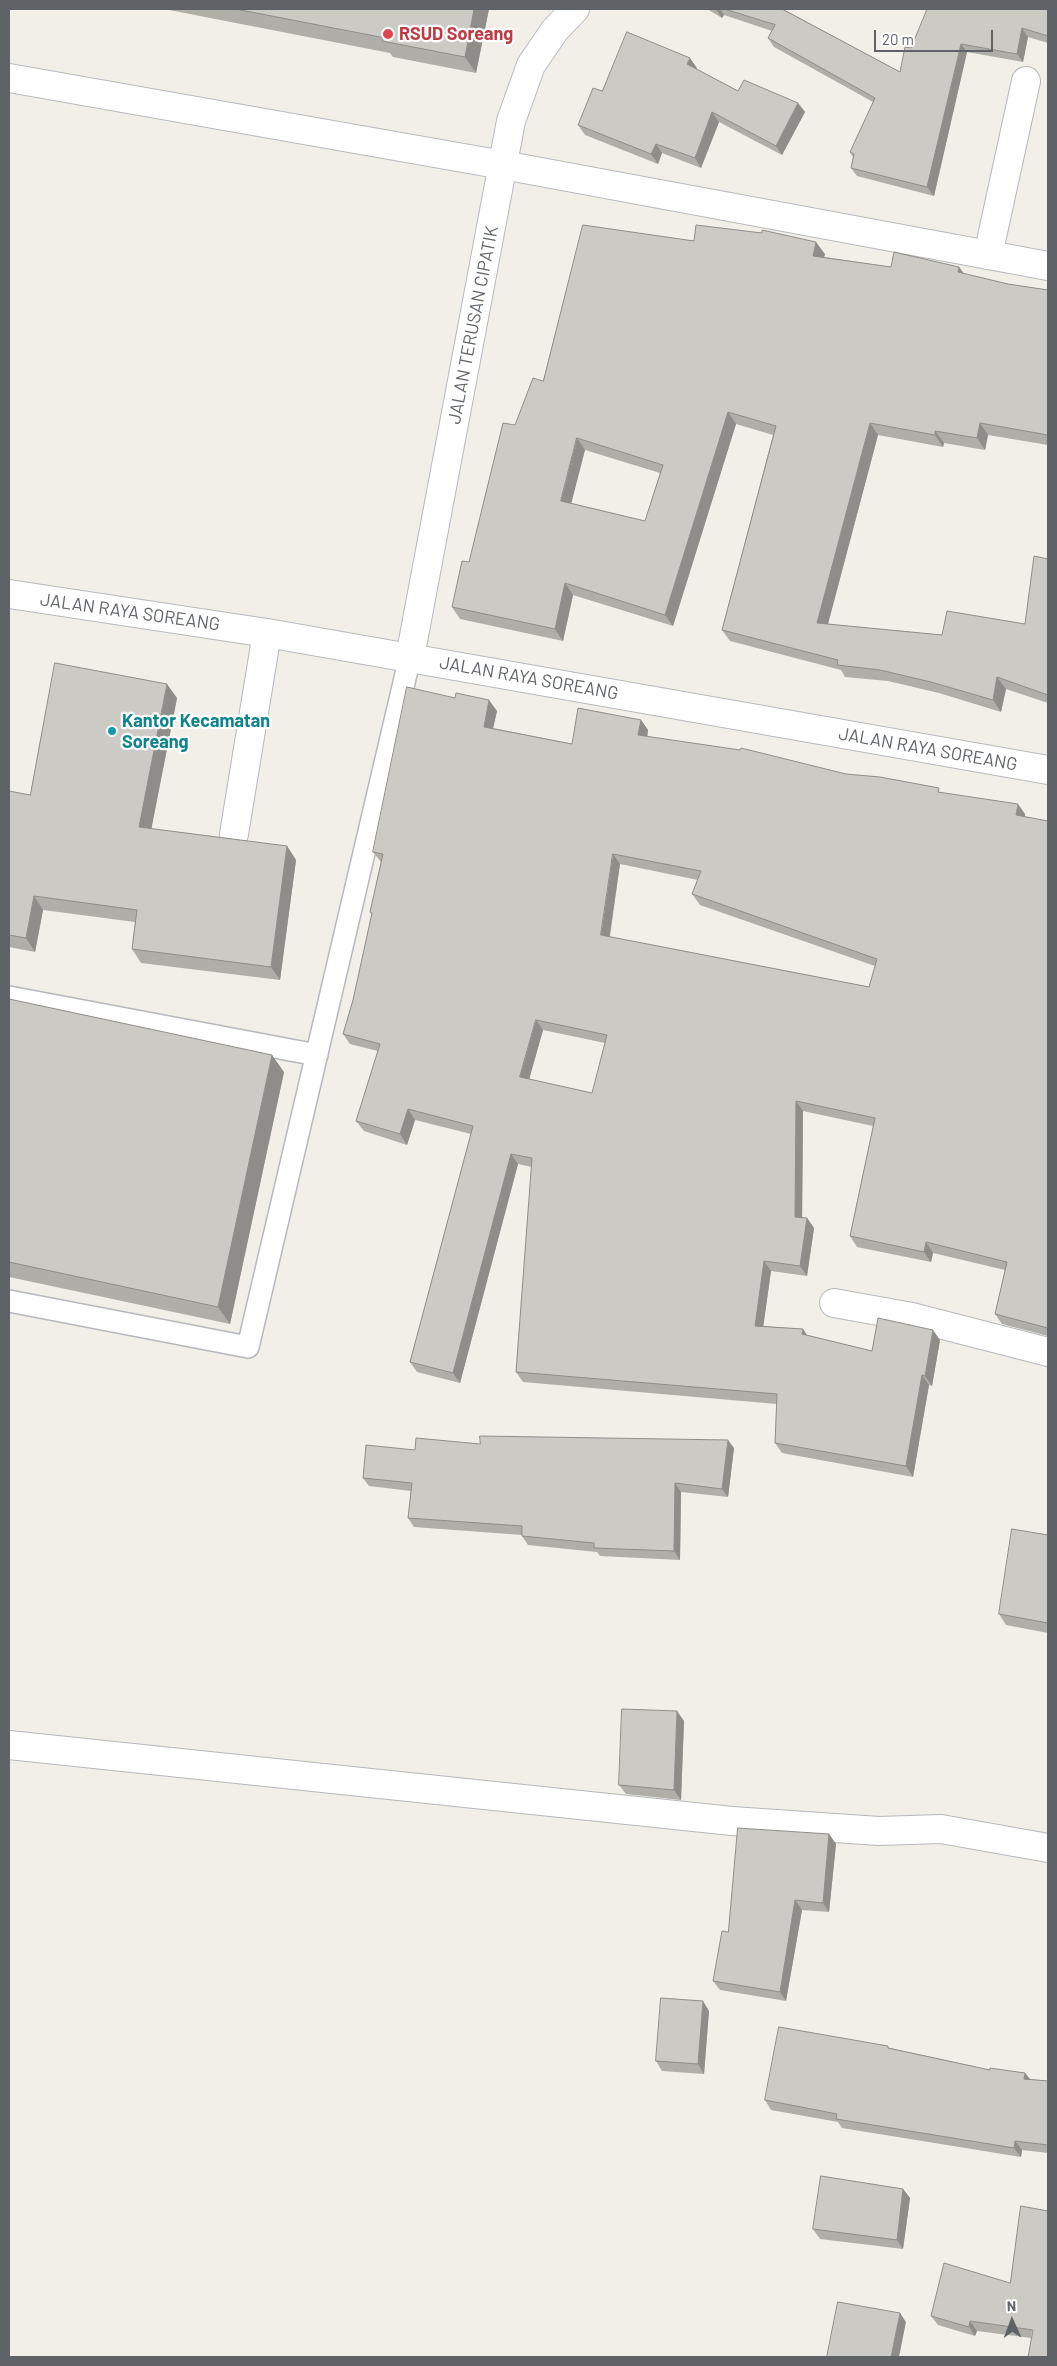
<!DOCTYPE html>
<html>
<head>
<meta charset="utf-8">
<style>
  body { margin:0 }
  #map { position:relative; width:1057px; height:2366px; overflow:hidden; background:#f1efe8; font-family:Barlow,sans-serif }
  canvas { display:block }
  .frame { position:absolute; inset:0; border:10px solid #5f6368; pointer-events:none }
  .north { position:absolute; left:987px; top:2296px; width:50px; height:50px; -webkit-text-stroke:4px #fff; paint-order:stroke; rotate:358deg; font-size:14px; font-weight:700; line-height:20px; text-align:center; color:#5f6368 }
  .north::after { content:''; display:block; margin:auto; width:18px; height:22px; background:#5f6368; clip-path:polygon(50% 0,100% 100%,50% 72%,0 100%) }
  .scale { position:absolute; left:874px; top:30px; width:119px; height:22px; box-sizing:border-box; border:2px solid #5f6368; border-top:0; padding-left:6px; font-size:15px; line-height:18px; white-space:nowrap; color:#5f6368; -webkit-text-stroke:4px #fff; paint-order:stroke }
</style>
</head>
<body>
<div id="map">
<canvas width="1057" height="2366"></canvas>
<div class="frame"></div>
<div class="north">N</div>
<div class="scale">20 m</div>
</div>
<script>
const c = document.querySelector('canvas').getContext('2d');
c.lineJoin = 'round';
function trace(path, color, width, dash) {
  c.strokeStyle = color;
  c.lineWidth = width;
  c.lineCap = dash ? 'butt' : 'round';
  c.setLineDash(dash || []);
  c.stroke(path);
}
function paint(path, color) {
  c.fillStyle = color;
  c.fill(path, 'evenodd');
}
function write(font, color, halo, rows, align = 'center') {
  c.font = font + ' Barlow,sans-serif';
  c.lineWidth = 4.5;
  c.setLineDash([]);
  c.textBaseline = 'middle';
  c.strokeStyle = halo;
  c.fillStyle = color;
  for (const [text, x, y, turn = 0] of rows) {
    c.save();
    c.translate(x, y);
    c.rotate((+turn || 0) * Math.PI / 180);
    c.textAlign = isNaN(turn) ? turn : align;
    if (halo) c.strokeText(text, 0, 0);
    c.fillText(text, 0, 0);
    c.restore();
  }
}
const lane = new Path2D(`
  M9,997L317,1055
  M9,1301L248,1347L410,657`);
const street = new Path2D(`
  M988,255L1026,81
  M234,834L267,633
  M834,1303L912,1317L1048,1352
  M9,1745L732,1821L879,1831L941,1829L1048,1848`);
const secondary = new Path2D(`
  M9,78L503,165L1048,266
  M9,594L267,633L1048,770
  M410,657L511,121L531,65L555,30L575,9`);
const wall = new Path2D(`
  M164,9H489L476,73L393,57L390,53Z
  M707,9H783L900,72L911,48L1048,9V43L1028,37L1023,62L967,52L934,196L857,176L851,168L853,157L850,152L873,102L774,47L768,38L772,31L724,15L722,18Z
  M697,68L696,69L738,91L798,103L805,112L782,155L719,122L701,168L662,153L658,164L585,135L578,125L602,91Z
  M694,241L825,254L824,257L891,267H959L964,274L1008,284L1048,290V445L988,435L985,450L944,443L943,447L878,435L828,624L942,635L1025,624L1048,559V703L1006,689L1001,712L939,693L888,681L845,677L841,670L730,641L722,630L773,435L736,424L673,626L573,595L563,641L460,619L452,607L469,562L515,425L543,381ZM585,450L660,473L645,521L571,503Z
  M177,698L151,829L287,846L296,860L280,980L141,963L132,949L135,922L43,910L35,952L9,947V791L30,795Z
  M455,698L497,711L493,728L572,744L641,720L648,730L647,737L942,793L1025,814V817L1048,821V1336L1002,1324L995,1314L1005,1270L933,1253L931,1262L857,1247L850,1236L873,1126L803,1111L802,1218H807L814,1228L807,1276L771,1271L763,1326L803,1329L807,1335L872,1351L940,1340L932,1386L929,1385L913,1477L782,1453L775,1443L777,1404L523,1382L516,1372L532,1167L518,1164L460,1383L417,1372L410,1362L471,1134L415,1120L407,1145L364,1131L356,1121L378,1051L350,1044L343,1034L353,1000L372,914L370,912L381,862L373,852ZM620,864L698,880L692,894L700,905L875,966L869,987L610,937ZM543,1030L605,1043L592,1093L529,1079Z
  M9,999L284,1072L230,1324L9,1277Z
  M480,1444L734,1448L728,1497L681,1492L680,1560L600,1556L597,1552L528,1545L522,1536V1535L414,1527L408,1518L411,1491L369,1486L363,1478L415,1450Z
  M1048,1535V1633L1006,1625L999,1614Z
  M684,1721L681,1800L626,1794L619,1785Z
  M829,1834L836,1844L829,1912L802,1910L786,2001L720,1990L713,1981L728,1932Z
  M709,2011L704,2074L662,2071L656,2061Z
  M890,2048L990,2070L1025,2073L1030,2079L1048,2081V2153L1022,2150L1021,2157L842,2128L838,2122L771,2110L765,2100Z
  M903,2189L910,2198L903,2249L820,2239L813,2229Z
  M1048,2211L1031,2338L977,2331L975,2336L938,2325L931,2316L1010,2283Z`);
const shadedWall = new Path2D(`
  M474,9H489L476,73L465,57Z
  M716,9H720L724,15L722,18Z
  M1022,28L1028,37L1023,62L1017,54Z
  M961,44L967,52L934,196L927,187Z
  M690,58L697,68L694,74L687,64Z
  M798,103L805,112L782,155L776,146Z
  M712,112L719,122L701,168L695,158Z
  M656,144L662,153L658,164L651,154Z
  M816,242L825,254L821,268L813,256Z
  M959,267L967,278L958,272Z
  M728,412L736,424L673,626L665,615Z
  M870,423L878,435L825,635L817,623Z
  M980,423L988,435L985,450L977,438Z
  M935,431L944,443L943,447L935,435Z
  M577,438L585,450L569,512L561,501Z
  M565,583L573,595L563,641L555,629Z
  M997,677L1006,689L1001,712L993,700Z
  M167,684L177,698L149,841L139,827Z
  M489,700L497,711L491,737L484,727Z
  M641,720L648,730L646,746L638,735Z
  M1018,804L1025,814L1024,826L1016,815Z
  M287,846L296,860L280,980L271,967Z
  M613,854L620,864L608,945L601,935Z
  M34,896L43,910L35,952L26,938Z
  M536,1020L543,1030L527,1087L520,1077Z
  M272,1055L284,1072L230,1324L218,1307Z
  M796,1101L803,1111L802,1227L795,1217Z
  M408,1109L415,1120L407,1145L400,1134Z
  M511,1154L518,1164L460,1383L453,1373Z
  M807,1218L814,1228L807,1276L800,1266Z
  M926,1242L933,1253L931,1262L924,1252Z
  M764,1261L771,1271L762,1336L755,1326Z
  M803,1329L810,1340L802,1334Z
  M933,1330L940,1340L932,1386L925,1376Z
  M922,1375L929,1385L913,1477L906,1466Z
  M728,1440L734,1448L728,1497L722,1489Z
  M675,1483L681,1492L680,1560L674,1551Z
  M677,1711L684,1721L681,1800L674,1790Z
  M829,1834L836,1844L829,1912L823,1903Z
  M795,1900L802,1910L786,2001L780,1992Z
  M703,2001L709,2011L704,2074L698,2064Z
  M1025,2073L1032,2082L1024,2079Z
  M1015,2141L1022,2150L1021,2157L1014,2148Z
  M903,2189L910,2198L903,2249L897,2240Z
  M900,2313L906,2322L899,2357H891Z
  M970,2321L977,2331L975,2336L969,2327Z`);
const building = new Path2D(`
  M236,9H474L465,57L382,41L383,38Z
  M725,9H782L900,72L905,47L911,48L927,9H1048V36L1022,28L1017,54L961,44L927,187L851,168L854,154L850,152L875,98L768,38L775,25Z
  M627,32L690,58L687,64L738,91L744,80L798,103L776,146L712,112L695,158L656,144L651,154L578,125L593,88L602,91Z
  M583,225L694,241L696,225L762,233V230L816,242L813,256L891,267L894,252L959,267L958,272L1008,284L1048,290V435L980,423L977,438L935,431V435L870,423L817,623L942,635L947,611L1025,624L1034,556L1048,559V695L997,677L993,700L931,682L880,670L837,665L838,660L722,630L776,426L728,412L665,615L565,583L555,629L452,607L462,561L469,562L503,423L515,425L533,378L543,381ZM577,438L663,465L645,521L561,501Z
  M55,663L167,684L139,827L287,846L271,967L132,949L137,910L34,896L26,938L9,935V791L30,795Z
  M407,687L455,698L456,693L489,700L484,727L572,744L578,708L641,720L638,735L740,750L741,748L846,774L880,777L939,788L938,792L1018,804L1016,815L1048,821V1328L995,1314L1007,1262L926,1242L924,1252L850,1236L875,1118L796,1101L795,1217L807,1218L800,1266L764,1261L755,1326L803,1329L802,1334L872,1351L878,1318L933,1330L925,1376L922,1375L906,1466L775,1443L777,1394L516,1372L532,1158L511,1154L453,1373L410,1362L473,1126L408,1109L400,1134L356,1121L380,1044L343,1034L353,1000L372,913L370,912L383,854L373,852ZM613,854L701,871L692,894L877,959L869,987L601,935ZM536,1020L607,1035L592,1093L520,1077Z
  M9,999L272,1055L218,1307L9,1262Z
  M480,1436L728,1440L722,1489L675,1483L674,1551L594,1548V1543L522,1536V1526L408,1518L412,1483L363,1478L366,1445L415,1450L416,1438L480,1444Z
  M1012,1529L1048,1535V1623L999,1614Z
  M622,1709L677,1711L674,1790L619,1785Z
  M738,1828L829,1834L823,1903L795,1900L780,1992L713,1981L722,1931L728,1932Z
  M661,1998L703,2001L698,2064L656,2061Z
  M779,2027L888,2046V2048L990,2070V2068L1025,2073L1024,2079L1048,2081V2145L1015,2141L1014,2148L836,2119L837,2114L765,2100Z
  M821,2176L903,2189L897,2240L813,2229Z
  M1021,2206L1048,2211V2357H1028L1033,2330L970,2321L969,2327L931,2316L944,2263L1010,2283Z
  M838,2302L900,2313L891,2357H827Z`);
const markers = [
  [388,34,6,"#e0444e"],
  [112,731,5,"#0f9aa8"]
];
const healthNames = [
  ["RSUD Soreang",399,34]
];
const streetNames = [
  ["JALAN TERUSAN CIPATIK",473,325,-79],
  ["JALAN RAYA SOREANG",130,612,8],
  ["JALAN RAYA SOREANG",529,678,10],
  ["JALAN RAYA SOREANG",928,749,10]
];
const cultureNames = [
  ["Kantor Kecamatan",122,721],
  ["Soreang",122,742]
];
trace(lane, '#b5b8bc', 24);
trace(street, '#b5b8bc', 30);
trace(secondary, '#b6babf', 30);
trace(lane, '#fff', 21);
trace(street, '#fff', 28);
trace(secondary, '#fff', 28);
paint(wall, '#afaea9');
paint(shadedWall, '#8f8d8a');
paint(building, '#cccac5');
trace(building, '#8f8d8a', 1);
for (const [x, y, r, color] of markers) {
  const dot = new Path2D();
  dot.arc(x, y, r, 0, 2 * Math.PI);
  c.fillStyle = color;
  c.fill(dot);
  trace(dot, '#fff', 2);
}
write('bold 18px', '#be3a42', '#fff', healthNames, 'left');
write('18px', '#5f6368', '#fff', streetNames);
write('bold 18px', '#0d838f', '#fff', cultureNames, 'left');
</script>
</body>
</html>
